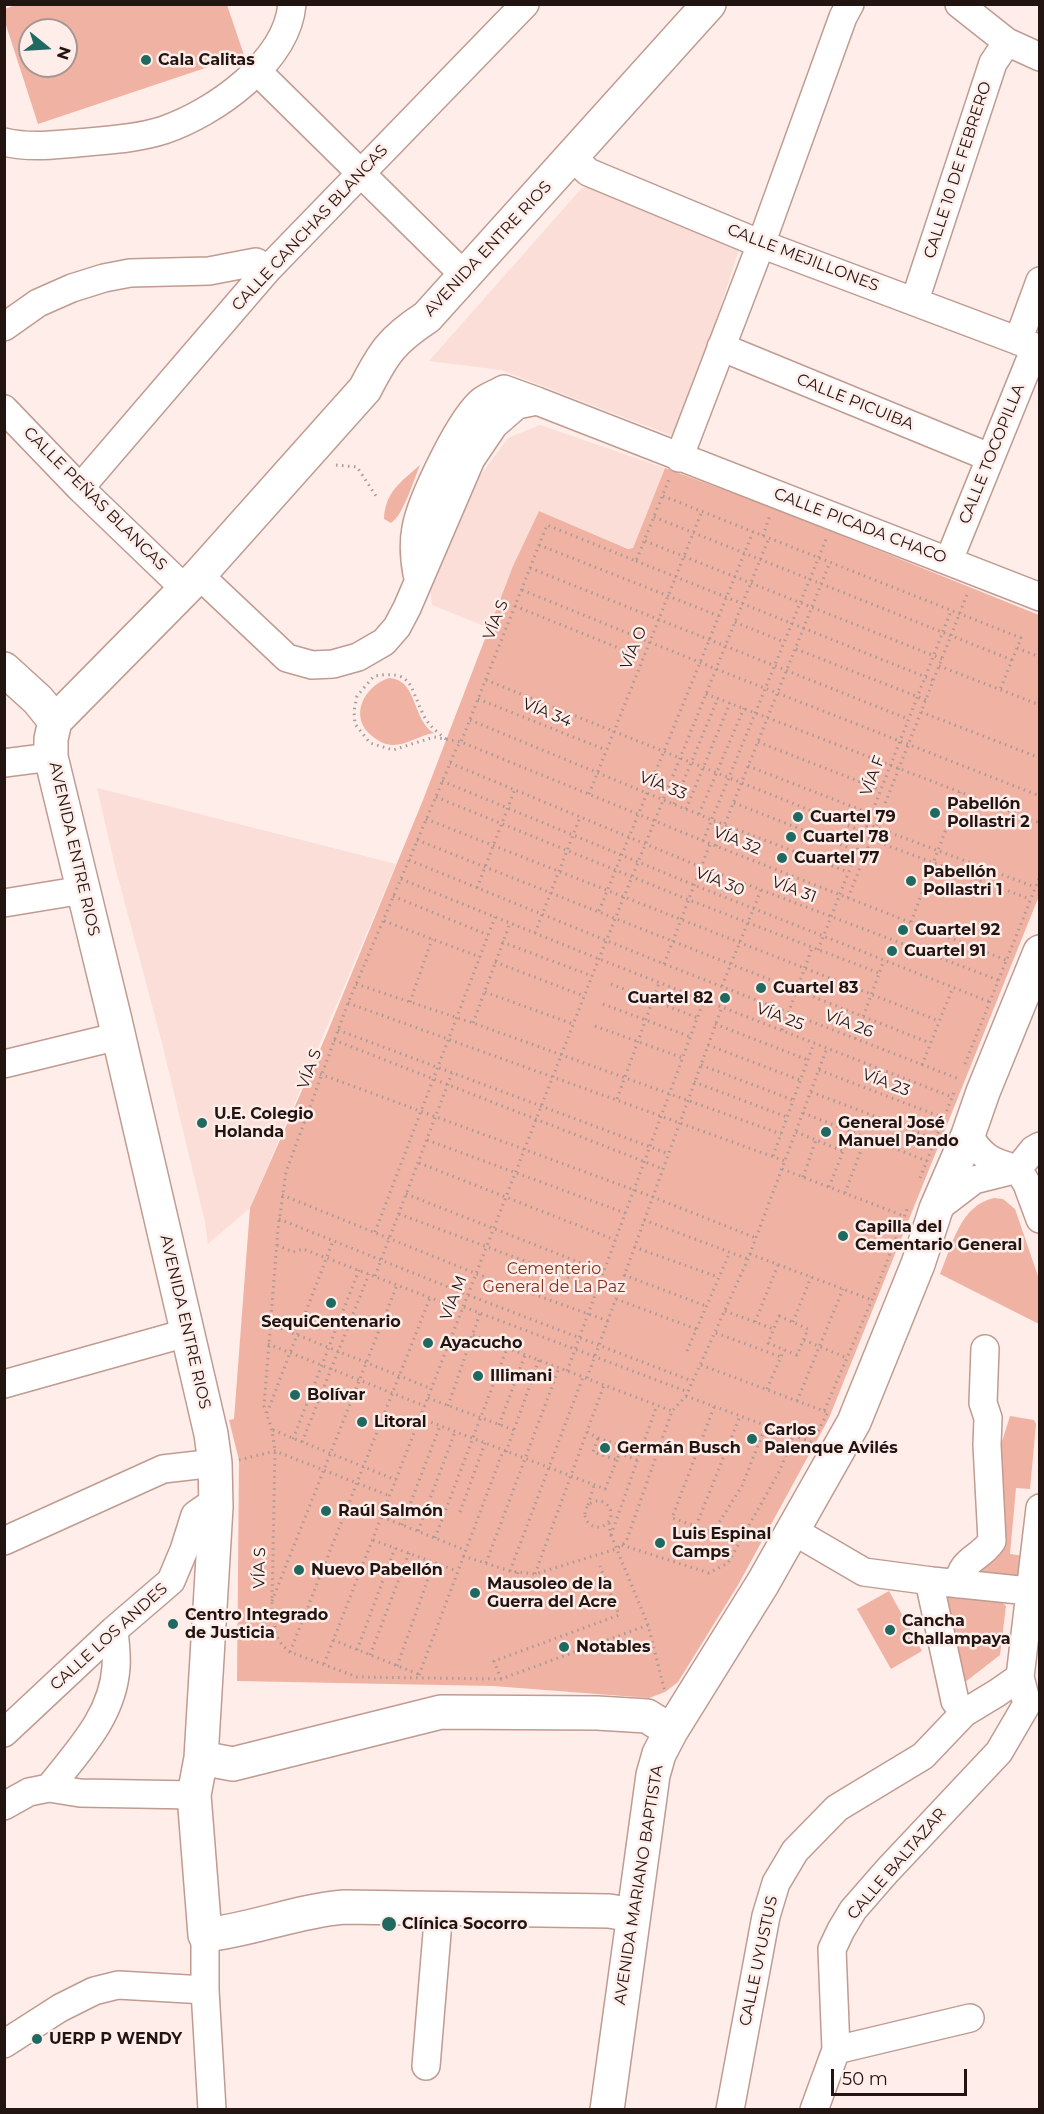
<!DOCTYPE html>
<html>
<head>
<meta charset="utf-8">
<style>
  body { margin:0 }
  #map { position:relative; width:1044px; height:2114px; overflow:hidden; background:#feede9; font-family:Montserrat,sans-serif }
  canvas { display:block }
  .frame { position:absolute; inset:0; border:6px solid #221411; pointer-events:none }
  .north { position:absolute; left:18px; top:18px; width:60px; height:60px; box-sizing:border-box; background:#feede9; border:2px solid #a69693; border-radius:50%; rotate:108deg; font-size:16px; font-weight:700; line-height:24px; text-align:center; color:#221411 }
  .north::after { content:''; display:block; margin:auto; width:21px; height:27px; background:#1f6960; clip-path:polygon(50% 0,100% 100%,50% 72%,0 100%) }
  .scale { position:absolute; left:831px; top:2069px; width:136px; height:27px; box-sizing:border-box; border:3px solid #221411; border-top:0; padding-left:8px; font-size:18px; line-height:21px; white-space:nowrap; color:#221411; -webkit-text-stroke:4px #feede9; paint-order:stroke }
</style>
</head>
<body>
<div id="map">
<canvas width="1044" height="2114"></canvas>
<div class="frame"></div>
<div class="north">N</div>
<div class="scale">50 m</div>
</div>
<script>
const c = document.querySelector('canvas').getContext('2d');
c.lineJoin = 'round';
function paint(path, color) {
  c.fillStyle = color;
  c.fill(path, 'evenodd');
}
function trace(path, color, width, dash) {
  c.strokeStyle = color;
  c.lineWidth = width;
  c.lineCap = dash ? 'butt' : 'round';
  c.setLineDash(dash || []);
  c.stroke(path);
}
function write(font, color, halo, rows, align = 'center') {
  c.font = font + ' Montserrat,sans-serif';
  c.lineWidth = 5;
  c.setLineDash([]);
  c.textBaseline = 'middle';
  c.strokeStyle = halo;
  c.fillStyle = color;
  for (const [text, x, y, turn = 0] of rows) {
    c.save();
    c.translate(x, y);
    c.rotate((+turn || 0) * Math.PI / 180);
    c.textAlign = isNaN(turn) ? turn : align;
    if (halo) c.strokeText(text, 0, 0);
    c.fillText(text, 0, 0);
    c.restore();
  }
}
const built = new Path2D(`
  M586,187L740,246L678,438L501,370L429,361L581,189Z
  M540,425L665,468L633,548L629,549L539,511L513,566L489,628L432,605L430,585L472,487L508,438Z
  M97,788L396,864L250,1208L208,1244L205,1222L162,1043L115,866Z`);
const green = new Path2D(`
  M17,4L227,5L244,55L38,124L5,22V9ZM30,30H66V66H30Z
  M420,465C414,479 403,516 391,523L384,519C385,492 401,482 420,465Z
  M665,468L773,508L1039,615V896L829,1418L738,1585L678,1682L665,1692L649,1698L493,1686L237,1681L239,1460L229,1420L234,1419L250,1208L325,1038L423,800L513,566L539,511L628,549L633,548Z
  M389,678C418,679 412,721 434,733C420,735 407,745 393,745C385,745 378,741 372,736C348,717 364,686 389,678Z
  M994,1198L1003,1199L1015,1209L1039,1279V1324L940,1274C952,1246 960,1205 994,1198Z
  M1010,1416L1034,1420L1036,1424L1030,1489L1016,1488L1010,1554L1024,1556L1020,1579L976,1576L995,1464Z
  M889,1591L922,1651L891,1669L857,1609Z
  M946,1594L1000,1600L1006,1606L1000,1655L964,1683Z`);
const path = new Path2D(`
  M336,465L357,467L378,499
  M663,496L1021,638L1000,690
  M654,517L1012,660
  M763,536L770,515
  M645,541L942,659
  M539,545L719,616
  M636,561L933,680
  M530,568L908,719
  M522,590L716,669L1040,796
  M515,606L643,658
  M735,622L784,642
  M1017,648L1040,657
  M796,649L926,700
  M939,666L1040,705
  M486,680L864,832
  M706,694L1040,823
  M478,699L606,750
  M921,712L1040,758
  M470,720L712,820L848,872
  M446,739C437,732 428,725 423,714C409,685 413,670 374,676L357,696L354,711L355,724L370,743L393,750L434,737L461,742L716,846L1006,960
  M758,742L881,790
  M450,763L701,867L998,980
  M748,766L871,814
  M442,781L694,885L990,1002
  M589,794L702,511
  M436,797L689,900L879,973
  M734,803L857,851
  M674,804L718,698
  M686,809L730,703
  M699,814L744,708
  M426,819L939,1021
  M867,824L1035,887
  M862,836L1030,899
  M417,840L930,1043
  M703,841L827,537
  M716,846L830,562
  M409,860L664,964L959,1079
  M401,879L599,959L952,1097
  M477,888L515,789
  M393,896L488,935
  M848,898L968,592
  M599,911L753,532
  M384,921L480,957
  M911,922L960,792
  M535,933L580,817
  M502,942L592,976
  M818,950L951,611
  M495,962L584,996
  M664,964L710,844
  M356,984L473,1023L781,1134
  M611,984L698,1018
  M722,986L761,890
  M485,992L573,1024
  M410,1002L432,939
  M348,1003L785,1161
  M603,1004L691,1037
  M473,1023L510,923
  M715,1024L808,1060
  M595,1026L683,1058
  M338,1030L669,1154
  M782,1030L812,948
  M855,1039L884,960
  M334,1040L663,1169
  M708,1045L800,1080
  M965,1064L1040,876
  M701,1065L793,1100
  M922,1065L953,987
  M819,1070L944,1118
  M320,1074L653,1197L756,1238
  M694,1082L787,1117
  M811,1092L935,1139
  M617,1099L659,983
  M803,1113L927,1161
  M796,1132L843,1151
  M427,1140L625,1213
  M773,1156L814,1043
  M419,1163L615,1240
  M782,1169L904,1216
  M803,1177L816,1140
  M920,1178L955,1090
  M829,1187L851,1131
  M845,1193L866,1137
  M406,1194L604,1272
  M282,1195L477,1274L608,1321
  M399,1214L597,1288
  M279,1219L468,1295L692,1381
  M644,1220L748,1259
  M375,1232L495,917
  M277,1245L293,1252L303,1249L462,1310
  M634,1247L718,1277
  M750,1254L872,1300
  M624,1275L706,1306
  M375,1276L452,1073
  M616,1299L696,1329
  M464,1307L688,1392
  M725,1311L774,1329
  M779,1316L808,1329L797,1355L768,1343Z
  M755,1322L778,1265
  M793,1322L811,1277
  M270,1324L432,1389
  M716,1333L781,1357
  M473,1335L672,1411
  M804,1340L847,1358
  M268,1344L425,1406
  M687,1351L730,1252
  M701,1365L824,1411L872,1300L908,1207
  M567,1371L704,1000
  M587,1378L722,1007
  M767,1389L784,1350
  M686,1396L811,1442L813,1439
  M428,1398L514,1430
  M797,1401L843,1289
  M448,1406L480,1313
  M714,1407L672,1518L713,1532L742,1486L766,1425
  M267,1413L333,1241
  M420,1418L605,1489L617,1460
  M499,1425L525,1355
  M273,1430L396,1480
  M818,1431L828,1412L824,1411
  M587,1432L598,1438
  M598,1438L622,1446L617,1460L593,1452Z
  M293,1439L359,1270
  M302,1442L369,1274
  M506,1452L539,1360
  M619,1453L639,1461
  M239,1460L275,1451L390,1496
  M585 1514a13 13 0 1 1 26 0a13 13 0 1 1-26 0Z
  M588,1505L594,1485
  M460,1512L485,1443
  M382,1517L465,1550
  M609,1523L611,1535L657,1405
  M402,1525L440,1426
  M696,1526L740,1416
  M418,1531L455,1432
  M611,1535L648,1625L665,1692
  M435,1538L507,1348
  M373,1540L457,1571
  M622,1545L709,1573L728,1563L780,1470L793,1436
  M463,1556L510,1571L535,1574L616,1549L626,1542L672,1411L686,1396L748,1259L827,1048
  M486,1563L559,1368
  M510,1571L583,1377
  M535,1574L604,1385
  M512,1591L518,1572
  M272,1601L397,1285
  M648,1625L501,1679L357,1677L290,1652L282,1645L276,1635L272,1603L275,1451L272,1430L264,1406L278,1229L286,1172L348,1003L457,747L461,742L547,525L636,561L670,477
  M333,1640L418,1674
  M357,1650L395,1548
  M290,1652L430,1298
  M370,1655L409,1553
  M324,1664L592,976L769,538
  M397,1666L434,1562
  M419,1675L503,1451
  M501,1679L494,1661L619,1615L600,1566`);
const minor = new Path2D(`
  M959,4L1007,42L1040,57
  M257,71L465,276
  M4,142C30,148 52,145 77,143C106,140 136,139 164,130C214,113 287,62 292,4
  M573,157L588,172L761,244L1040,349
  M915,300L993,63L1007,42
  M4,327L38,303L72,288L104,278L130,273L209,271L256,262L268,269
  M1018,341L1040,281
  M721,347L989,457
  M4,409L80,488L185,589
  M679,458L761,244L843,17L850,4
  M80,488L268,269L525,4
  M949,560L1035,348
  M417,574C414,558 413,544 416,528C421,500 461,416 483,400C489,396 497,393 504,389L537,401
  M199,575L287,658L312,665L333,664L358,657L384,642L397,627L407,608L471,459L494,425L517,405L537,401L1040,597
  M4,763L51,757
  M4,903L83,890
  M4,1064L119,1036
  M968,1135C983,1158 991,1162 1018,1169L1027,1184L1040,1219
  M936,1209L974,1180L1018,1169L1033,1150L1040,1146
  M4,1384L186,1333
  M792,1530L864,1572L932,1581L1029,1591
  M4,1541L163,1469L215,1463
  M932,1581L931,1590L955,1701L964,1713
  M958,1584C962,1558 980,1559 992,1541L987,1445L988,1418L983,1403L985,1349
  M4,1733L114,1630L171,1581L184,1550L195,1515L205,1508L216,1507
  M49,1788L80,1793L194,1795
  M4,1806L29,1792L49,1788C78,1751 113,1716 116,1667C117,1655 115,1642 114,1630
  M205,1935V1990L212,2110
  M4,2044L60,2008L94,1991L118,1985L205,1990
  M836,2050L970,2018
  M426,2066L439,1909
  M730,2110L766,1916L776,1883L795,1851L837,1808L923,1756L964,1713L997,1693L1020,1677
  M814,2110L836,2050L832,1949L841,1930L853,1910L887,1871L999,1752L1027,1704L1020,1677L1040,1508`);
const major = new Path2D(`
  M4,669L38,700L55,721
  M201,1758L233,1764L441,1712L597,1713L647,1716L671,1731
  M633,1915L609,1911L344,1907C296,1911 252,1930 205,1935L194,1795L201,1758L216,1507L215,1463L211,1434L114,1016L51,757V739L55,721L199,575L365,389C384,352 392,340 427,317L709,4
  M607,2110L653,1775L659,1754L671,1731L763,1583L854,1422L918,1264L936,1209L968,1135L983,1092L1040,952`);
const markers = [
  [146,60,6,"#1f6960"],
  [935,813,6,"#1f6960"],
  [798,817,6,"#1f6960"],
  [791,837,6,"#1f6960"],
  [782,858,6,"#1f6960"],
  [911,881,6,"#1f6960"],
  [903,930,6,"#1f6960"],
  [892,951,6,"#1f6960"],
  [761,988,6,"#1f6960"],
  [725,998,6,"#1f6960"],
  [202,1123,6,"#1f6960"],
  [826,1132,6,"#1f6960"],
  [843,1236,6,"#1f6960"],
  [331,1303,6,"#1f6960"],
  [428,1343,6,"#1f6960"],
  [478,1376,6,"#1f6960"],
  [295,1395,6,"#1f6960"],
  [362,1422,6,"#1f6960"],
  [752,1439,6,"#1f6960"],
  [605,1448,6,"#1f6960"],
  [326,1511,6,"#1f6960"],
  [660,1543,6,"#1f6960"],
  [299,1570,6,"#1f6960"],
  [475,1593,6,"#1f6960"],
  [173,1624,6,"#1f6960"],
  [890,1630,6,"#1f6960"],
  [564,1647,6,"#1f6960"],
  [389,1924,8,"#1f6960"],
  [37,2039,6,"#1f6960"]
];
const poiNames = [
  ["Cala Calitas",158,60],
  ["Pabellón",947,804],
  ["Pollastri 2",947,822],
  ["Cuartel 79",810,817],
  ["Cuartel 78",803,837],
  ["Cuartel 77",794,858],
  ["Pabellón",923,872],
  ["Pollastri 1",923,890],
  ["Cuartel 92",915,930],
  ["Cuartel 91",904,951],
  ["Cuartel 83",773,988],
  ["Cuartel 82",713,998,"right"],
  ["U.E. Colegio",214,1114],
  ["Holanda",214,1132],
  ["General José",838,1123],
  ["Manuel Pando",838,1141],
  ["Capilla del",855,1227],
  ["Cementario General",855,1245],
  ["SequiCentenario",331,1322,"center"],
  ["Ayacucho",440,1343],
  ["Illimani",490,1376],
  ["Bolívar",307,1395],
  ["Litoral",374,1422],
  ["Carlos",764,1430],
  ["Palenque Avilés",764,1448],
  ["Germán Busch",617,1448],
  ["Raúl Salmón",338,1511],
  ["Luis Espinal",672,1534],
  ["Camps",672,1552],
  ["Nuevo Pabellón",311,1570],
  ["Mausoleo de la",487,1584],
  ["Guerra del Acre",487,1602],
  ["Centro Integrado",185,1615],
  ["de Justicia",185,1633],
  ["Cancha",902,1621],
  ["Challampaya",902,1639],
  ["Notables",576,1647],
  ["Clínica Socorro",402,1924],
  ["UERP P WENDY",49,2039]
];
const streetNames = [
  ["CALLE 10 DE FEBRERO",958,170,-72],
  ["CALLE CANCHAS BLANCAS",310,228,-47],
  ["AVENIDA ENTRE RIOS",488,249,-47],
  ["CALLE MEJILLONES",803,258,21],
  ["CALLE PICUIBA",855,402,22],
  ["CALLE TOCOPILLA",992,454,-68],
  ["CALLE PEÑAS BLANCAS",95,499,45],
  ["CALLE PICADA CHACO",860,526,21],
  ["VÍA S",496,620,-68],
  ["VÍA O",634,648,-68],
  ["VÍA 34",547,713,22],
  ["VÍA F",873,776,-69],
  ["VÍA 33",663,786,22],
  ["VÍA 32",737,841,22],
  ["AVENIDA ENTRE RIOS",74,849,77],
  ["VÍA 30",720,882,22],
  ["VÍA 31",794,890,21],
  ["VÍA 25",780,1017,21],
  ["VÍA 26",849,1024,21],
  ["VÍA S",310,1069,-70],
  ["VÍA 23",886,1083,21],
  ["VÍA M",454,1298,-69],
  ["AVENIDA ENTRE RIOS",185,1322,77],
  ["VÍA S",260,1568,-89],
  ["CALLE LOS ANDES",109,1637,-42],
  ["CALLE BALTAZAR",897,1864,-49],
  ["AVENIDA MARIANO BAPTISTA",639,1885,-81],
  ["CALLE UYUSTUS",759,1961,-78]
];
const parkNames = [
  ["Cementerio",554,1269],
  ["General de La Paz",554,1287]
];
paint(built, '#fbded7');
paint(green, '#f0b2a2');
trace(minor, '#c09b91', 30);
trace(major, '#c09b91', 36);
trace(path, '#aa9a97', 3, [1.5, 4.5]);
trace(minor, '#fff', 27);
trace(major, '#fff', 33);
for (const [x, y, r, color] of markers) {
  const dot = new Path2D();
  dot.arc(x, y, r, 0, 2 * Math.PI);
  c.fillStyle = color;
  c.fill(dot);
  trace(dot, '#feede9', 2);
}
write('bold 16px', '#221411', '#feede9', poiNames, 'left');
write('16px', '#221411', '#feede9', streetNames);
write('16px', '#84301d', '#feede9', parkNames);
</script>
</body>
</html>
